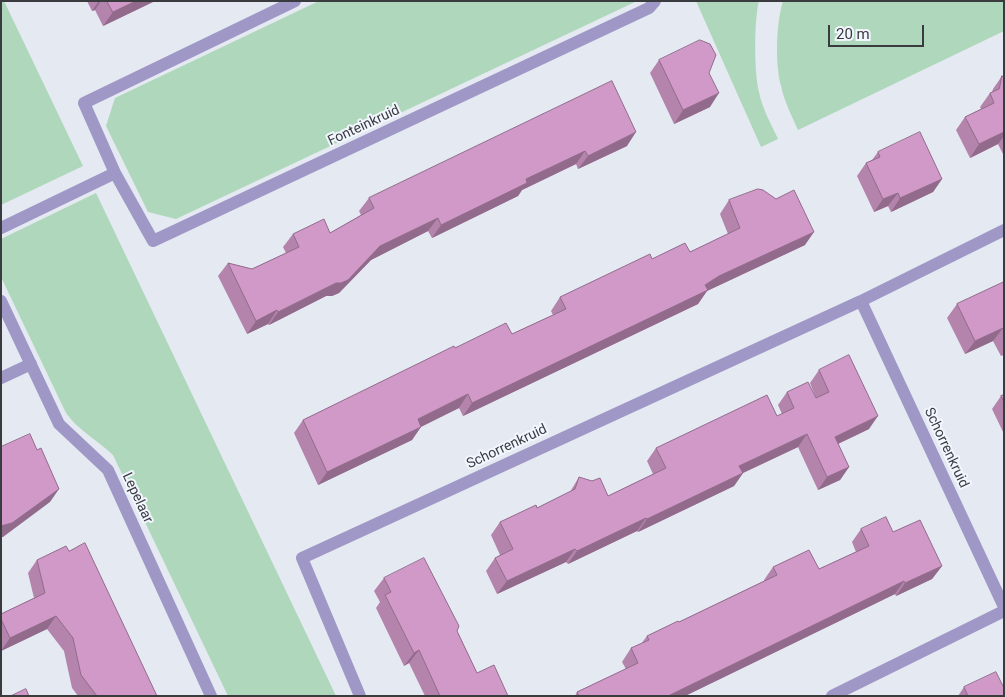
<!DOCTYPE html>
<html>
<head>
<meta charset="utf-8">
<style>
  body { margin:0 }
  #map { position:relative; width:1005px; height:697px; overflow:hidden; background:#e4e9f2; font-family:Roboto,sans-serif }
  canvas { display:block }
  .frame { position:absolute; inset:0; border:2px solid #393b3f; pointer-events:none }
  .scale { position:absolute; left:828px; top:25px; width:96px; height:22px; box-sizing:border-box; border:2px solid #393b3f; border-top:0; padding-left:6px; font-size:15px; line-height:18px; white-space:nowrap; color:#393b3f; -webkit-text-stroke:4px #f2f6fe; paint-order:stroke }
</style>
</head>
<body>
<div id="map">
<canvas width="1005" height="697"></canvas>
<div class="frame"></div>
<div class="scale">20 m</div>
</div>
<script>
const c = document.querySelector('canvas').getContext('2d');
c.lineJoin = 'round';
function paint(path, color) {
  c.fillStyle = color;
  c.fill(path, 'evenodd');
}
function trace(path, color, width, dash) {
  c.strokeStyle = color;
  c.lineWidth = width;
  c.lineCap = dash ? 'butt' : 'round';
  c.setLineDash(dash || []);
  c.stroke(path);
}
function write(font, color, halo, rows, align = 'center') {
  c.font = font + ' Roboto,sans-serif';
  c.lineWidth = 4;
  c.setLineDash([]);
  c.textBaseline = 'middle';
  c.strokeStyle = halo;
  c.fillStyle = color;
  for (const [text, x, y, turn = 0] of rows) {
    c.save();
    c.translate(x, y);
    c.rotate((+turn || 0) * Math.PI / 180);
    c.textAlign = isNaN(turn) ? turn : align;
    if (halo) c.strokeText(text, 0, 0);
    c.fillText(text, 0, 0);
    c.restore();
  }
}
const green = new Path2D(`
  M1,1H4L83,166L1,205Z
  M319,1H637L176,219L148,212L106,126L115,98Z
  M696,1H759C754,19 754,73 759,92C762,108 771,124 778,139L761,147Z
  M783,1H1004V31L798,130C792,116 784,101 781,86C775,63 776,24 783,1Z
  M96,193L336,696H228L113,455C97,440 78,430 66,413L1,277V239Z`);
const minor = new Path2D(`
  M295,1L84,103L115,173L153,241L649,8L655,1
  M1,228L115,173
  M861,301L1004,607
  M1,378L31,364
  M360,696L302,558L861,301L1004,230
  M832,696L1004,611`);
const tertiary = new Path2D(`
  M1,301L59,424L108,470L211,696`);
const wall = new Path2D(`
  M87,1H155L103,26L95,10L92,11Z
  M659,60L709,73L710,107L674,124L650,73Z
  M1002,76L1004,77V156L998,144L970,158L956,130L965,117L981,109L980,107L990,93L992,92L993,89Z
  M612,81L627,146L578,169L576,164L522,190L518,196L432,238L428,231L371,260L339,293L332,296H326L269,325L268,324L247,334L218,276L228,263L252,269L286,253L283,247L293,234L330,233L361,215L359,211L369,198Z
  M878,152L942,179L933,192L891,212L888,206L874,212L857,176L866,163L872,160Z
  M729,200L805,245L709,290L707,291L698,304L463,416L459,408L421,426L412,440L318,485L294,433L303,420L455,348L512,334L553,315L551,311L560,297L652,259L690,252L728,234L720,214Z
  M1004,282V355L1001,356L993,341L965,354L947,318L957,304Z
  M819,370L869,429L838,444L849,467L840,480L818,490L798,447L743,473L734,486L638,532L637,531L568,564L566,562L497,594L486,571L495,558L500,555L491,535L500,522L537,508L570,492L579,477L608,496L653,474L647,461L656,448L777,416L782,414L778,405L787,392L816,398L810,383Z
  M1004,395V434L992,409L1001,396Z
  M861,529L893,532L942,566L932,579L896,596L895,594L685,696H575L577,692L626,669L622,662L631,648L641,644L647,636L679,622L764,581V580L773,567L819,569L856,552L852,542Z
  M37,560L157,696H78L72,688L64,651L47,629L1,651V614L34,598L28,573Z
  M384,578L457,631L477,673L508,696H425L409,663L404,666L376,608L380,602L374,591Z
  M964,687L1004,696H958Z`);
const shadedWall = new Path2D(`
  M99,1H101L95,10L92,11Z
  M136,1H155L103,26L113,12Z
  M719,93L710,107L674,124L683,110Z
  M636,132L627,146L578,169L588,156Z
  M1004,132V136L998,144L970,158L979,144Z
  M585,151L576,164L522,190L518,196L432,238L441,225L526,179Z
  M942,179L933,192L891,212L900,198Z
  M898,193L888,206L874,212L883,199Z
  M438,218L428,231L371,260L339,293L332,296H326L269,325L278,312L336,283L380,246Z
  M814,232L805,245L707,291L698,304L463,416L472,403L705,285L719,276Z
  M277,310L268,324L247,334L256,321Z
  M1003,328L993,341L965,354L975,341Z
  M468,394L459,408L409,433L418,419Z
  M878,416L869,429L825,450L835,437Z
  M421,427L412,440L318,485L327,472Z
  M807,434L798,447L730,479L739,466Z
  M849,467L840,480L818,490L827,477Z
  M743,473L734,486L638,532L647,519Z
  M59,489L50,502L3,537H1V526Z
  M646,518L637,531L568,564L577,551Z
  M575,549L566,562L497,594L507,581Z
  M942,566L932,579L896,596L905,583Z
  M904,581L895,594L685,696H668Z
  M56,616L47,629L1,651L10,638Z
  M419,650L409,663L404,666L414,653Z`);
const building = new Path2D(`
  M107,1H136L113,12Z
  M700,40L710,44L716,55L709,73L719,93L683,110L659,60Z
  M1002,76L1004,77V132L979,144L965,117L994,103L990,93L999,89Z
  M612,81L636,132L588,156L585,151L526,179L527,183L441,225L438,218L380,246L348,280L341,283H336L278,312L277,310L256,321L228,263L252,269L299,247L293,234L324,219L330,233L374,208L369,198Z
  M920,132L942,179L900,198L898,193L883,199L866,163L880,157L878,152Z
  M758,189L763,190L776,199L794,190L814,232L719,276L705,285L708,290L472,403L468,394L418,419L421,427L327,472L303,420L454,346L455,348L506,323L512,334L566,309L560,297L650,254L652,259L685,243L690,252L740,228L729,200Z
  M1004,282V330L1003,328L975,341L957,304Z
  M849,355L878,416L835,437L849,467L827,477L807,434L739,466L743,473L647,519L646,518L577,551L575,549L507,581L495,558L513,549L500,522L536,505L537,508L575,489L579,477L592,481L600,478L608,496L666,468L656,448L767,395L777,416L794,408L787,392L808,382L816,398L829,392L819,370Z
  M1004,395V402L1001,396Z
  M30,434L37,450L41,448L59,489L12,523L1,526V447Z
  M886,517L893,532L920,520L942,566L905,583L904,581L668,696H579L577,692L638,663L631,648L649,640L647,636L678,621L679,622L777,575L773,567L809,550L819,569L869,546L861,529Z
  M85,543L157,696H97L81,675L73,638L56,616L10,638L1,619V614L45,593L37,560L66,546L69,551Z
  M424,558L459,626L457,631L477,673L494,665L508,696H440L419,650L414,653L385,595L391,592L384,578Z
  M996,672L1004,688V696H968L964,687Z
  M26,689L29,696H11Z`);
const streetNames = [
  ["Fonteinkruid",364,126,-25],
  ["Schorrenkruid",507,447,-25],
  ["Schorrenkruid",946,448,65],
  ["Lepelaar",137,498,65]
];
paint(green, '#afd7bb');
trace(minor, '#9f98c7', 12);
trace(tertiary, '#9f98c7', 12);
paint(wall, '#b484ac');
paint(shadedWall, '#926b8c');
paint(building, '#d199c8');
trace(building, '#926b8c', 1);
write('14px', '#393b3f', '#f2f6fe', streetNames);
</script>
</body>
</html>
